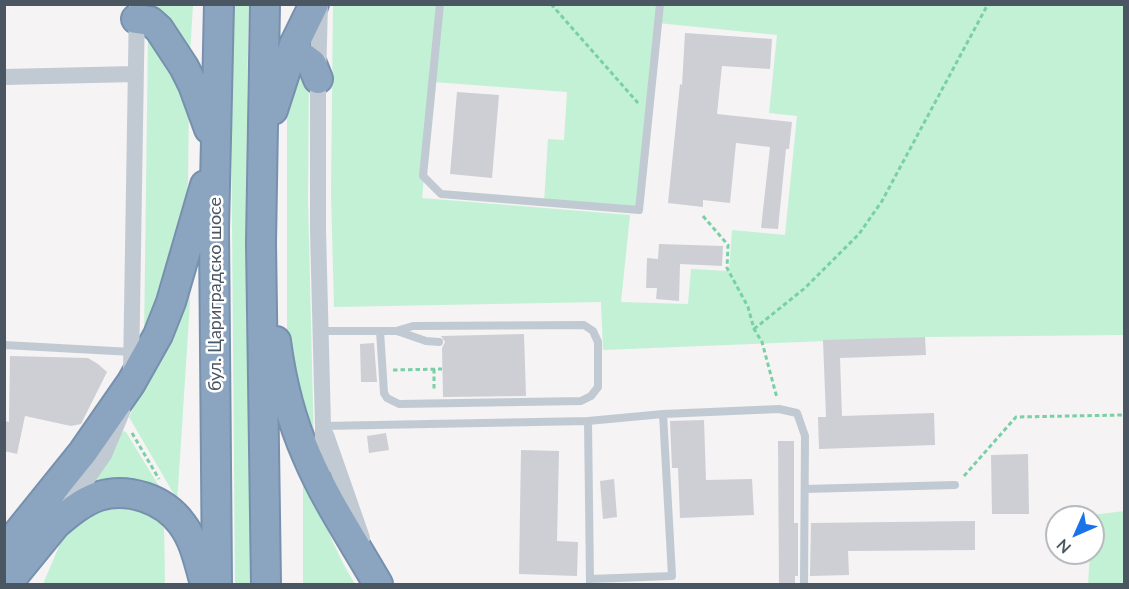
<!DOCTYPE html>
<html>
<head>
<meta charset="utf-8">
<style>
  body { margin:0 }
  #map { position:relative; width:1129px; height:589px; overflow:hidden; background:#f5f3f3; font-family:Lato,sans-serif }
  canvas { display:block }
  .frame { position:absolute; inset:0; border:6px solid #4a5661; pointer-events:none }
  .north { position:absolute; left:1045px; top:505px; width:60px; height:60px; box-sizing:border-box; background:#fff; border:2px solid #b7bbc0; border-radius:50%; rotate:225deg; font-size:16px; font-weight:700; line-height:24px; text-align:center; color:#4a5661 }
  .north::after { content:''; display:block; margin:auto; width:21px; height:27px; background:#1a73e8; clip-path:polygon(50% 0,100% 100%,50% 72%,0 100%) }
</style>
</head>
<body>
<div id="map">
<canvas width="1129" height="589"></canvas>
<div class="frame"></div>
<div class="north">N</div>
</div>
<script>
const c = document.querySelector('canvas').getContext('2d');
c.lineJoin = 'round';
function paint(path, color) {
  c.fillStyle = color;
  c.fill(path, 'evenodd');
}
function trace(path, color, width, dash) {
  c.strokeStyle = color;
  c.lineWidth = width;
  c.lineCap = dash ? 'butt' : 'round';
  c.setLineDash(dash || []);
  c.stroke(path);
}
function write(font, color, halo, rows, align = 'center') {
  c.font = font + ' Lato,sans-serif';
  c.lineWidth = 5;
  c.setLineDash([]);
  c.textBaseline = 'middle';
  c.strokeStyle = halo;
  c.fillStyle = color;
  for (const [text, x, y, turn = 0] of rows) {
    c.save();
    c.translate(x, y);
    c.rotate((+turn || 0) * Math.PI / 180);
    c.textAlign = isNaN(turn) ? turn : align;
    if (halo) c.strokeText(text, 0, 0);
    c.fillText(text, 0, 0);
    c.restore();
  }
}
const green = new Path2D(`
  M155,5H193L190,54L182,50Z
  M234,5H249C243,198 251,391 250,584H235L231,103Z
  M333,5H1124V335L925,337L603,350L601,302L334,307L331,193ZM658,23L777,35L769,113L797,116L785,235L732,230L729,271L691,269L688,304L621,302L630,215L422,198L433,82L567,92L564,140L548,139L544,203L639,210Z
  M148,36L189,101L188,182L184,214L144,341Z
  M290,71L309,73L308,200L314,448L287,350V97Z
  M189,277L190,303L177,503L175,504V496L129,417L159,353Z
  M123,431L126,432L165,496L86,490Z
  M303,471C320,509 333,549 355,584H303Z
  M118,502L164,520L165,584H43L60,544L75,521Z
  M1124,511V584H1088L1090,553H1093L1092,515Z`);
const building = new Path2D(`
  M685,33L772,39L770,69L722,66L717,114L792,122L789,149H786L778,229L761,228L770,147L736,143L730,203L703,200V207L668,203L680,84L682,85Z
  M457,92L499,95L492,178L450,174Z
  M659,244L723,246L722,266L680,264L679,301L656,299L657,288H646L647,258L658,259Z
  M524,334L526,396L443,397L442,348L445,342L441,336Z
  M925,337L926,355L840,358L842,416L934,413L935,445L819,449L818,417H826L823,340Z
  M374,343L377,382H361L360,344Z
  M10,356L88,358L98,364L107,372L81,424L71,426L25,416L17,454L4,451V421L9,422Z
  M704,420L706,480L752,479L754,515L680,518L678,468H672L670,421Z
  M386,433L389,450L369,453L367,436Z
  M778,441H794V523H798V576H795V585H779Z
  M521,450L559,451L557,541L578,542L577,576L519,574Z
  M1028,454L1029,514H992L991,455Z
  M614,479L617,517L603,519L600,481Z
  M975,521V550L848,551L849,575L810,576L811,523Z`);
const path = new Path2D(`
  M551,4L638,103
  M703,216L728,245L727,268L748,307L754,329L762,342L777,398
  M754,329L805,288L859,234L882,201L988,4
  M434,369V391
  M393,370L442,369
  M132,433L159,479
  M964,476L1016,417L1124,415`);
const lane = new Path2D(`
  M440,4L423,176L441,194L639,210L660,4
  M321,331H396L413,326L584,325L593,331L598,342V387L591,396L581,401L399,404L387,398L384,393L380,331
  M397,331L426,341L439,342
  M4,345L132,352
  M588,421L590,582
  M323,426L588,421L663,414L779,409L797,413L805,436L804,584
  M805,489L955,485
  M590,579L672,576L663,414`);
const street = new Path2D(`
  M320,4L318,79V231L323,426L322,475
  M4,77L135,74
  M131,372L137,4
  M326,435L362,538
  M68,506L104,455L122,412`);
const highway = new Path2D(`
  M265,4L261,243L266,584
  M136,19L150,21L159,29L184,67L193,85L209,129
  M286,65L293,59L304,58L312,64L318,79
  M273,110L294,45L314,4
  M276,341C281,379 291,420 307,456C326,501 354,542 378,584
  M4,550L83,452L131,383L158,335L171,302L205,185
  M7,584L56,524C69,513 82,502 99,496C128,487 164,499 182,524C195,541 199,564 205,584
  M217,584L214,229L219,4`);
const streetNames = [
  ["бул. Цариградско шосе",215,294,-90]
];
paint(green, '#c3f1d5');
paint(building, '#cdcfd5');
trace(highway, '#7690ad', 32);
trace(path, '#7ad0a6', 3, [4.5, 3]);
trace(lane, '#c1cad2', 8);
trace(street, '#c1cad2', 16);
trace(highway, '#8ba5c1', 28);
write('18px', '#4a5661', '#fff', streetNames);
</script>
</body>
</html>
